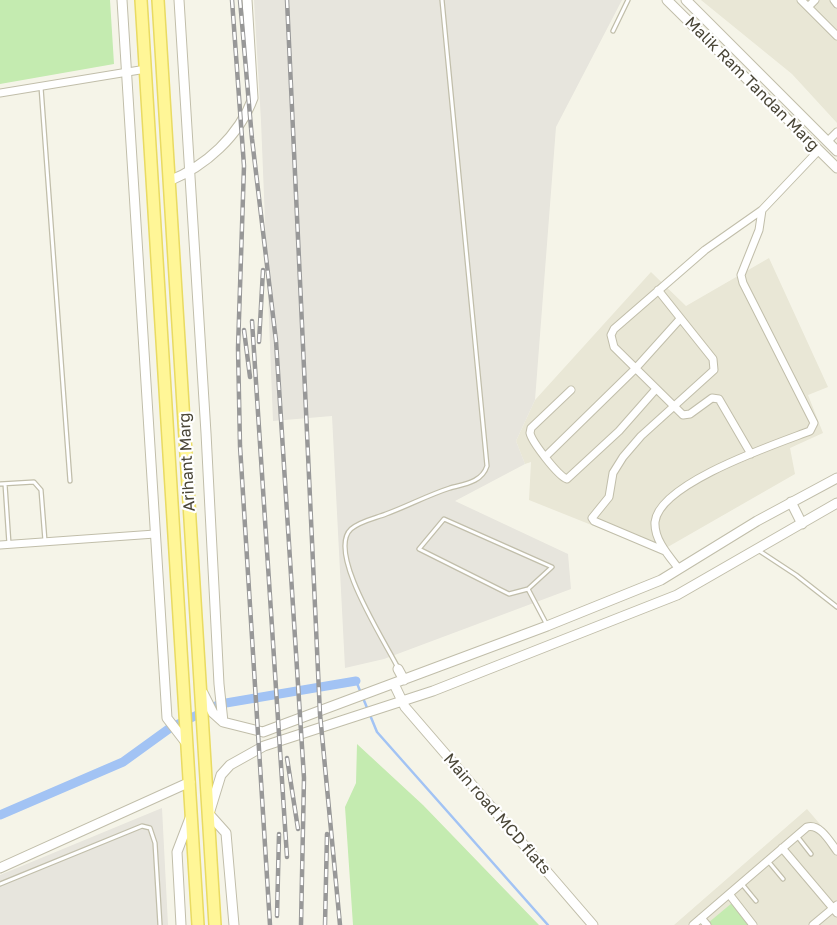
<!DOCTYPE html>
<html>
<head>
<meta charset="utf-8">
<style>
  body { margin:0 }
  canvas { display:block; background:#f5f4e8 }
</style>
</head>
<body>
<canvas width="837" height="925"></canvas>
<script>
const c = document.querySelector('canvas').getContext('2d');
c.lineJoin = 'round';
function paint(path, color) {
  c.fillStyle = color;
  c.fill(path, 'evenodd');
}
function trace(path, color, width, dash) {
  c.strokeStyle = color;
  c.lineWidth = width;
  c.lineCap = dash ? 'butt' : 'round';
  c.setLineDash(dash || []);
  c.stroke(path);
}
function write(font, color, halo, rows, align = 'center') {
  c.font = font + ' "Golos Text",sans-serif';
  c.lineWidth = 4.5;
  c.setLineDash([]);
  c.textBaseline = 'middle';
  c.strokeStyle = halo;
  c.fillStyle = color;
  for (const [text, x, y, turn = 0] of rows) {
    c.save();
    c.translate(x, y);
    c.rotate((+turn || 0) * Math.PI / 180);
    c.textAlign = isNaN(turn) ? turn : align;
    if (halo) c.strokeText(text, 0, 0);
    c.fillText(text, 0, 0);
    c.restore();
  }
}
const residential = new Path2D(`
  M701,0H837V123L792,74Z
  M769,258L828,387L808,395L823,433L790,448L795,474L659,552L529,500L531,462L525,464L516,441L535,400L651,272L686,306Z
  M807,809L837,844V925H674Z`);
const industrial = new Path2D(`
  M254,0H622L556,127L535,400L516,441L525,464L455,501L568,554L571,589L384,659L345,668L332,416L273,421L261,121Z
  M162,808L168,925H0V875Z`);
const green = new Path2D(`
  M0,0H110L114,64L0,84Z
  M357,744L423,805L539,925H353L345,807L356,783Z
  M732,903L751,925H710L708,923Z`);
const stream = new Path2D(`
  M356,681L377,732L548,925`);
const canal = new Path2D(`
  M0,815L123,762L170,728L220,704L356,681`);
const service = new Path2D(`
  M613,31L628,0
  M41,87L70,481
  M0,484L34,482L41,490L45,541
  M5,484L9,544
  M758,550L796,575L837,607
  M528,589L552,567L444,519L419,549L509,594L528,589L547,625
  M398,668C386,643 326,552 351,529C360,521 376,518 386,514C408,506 428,495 450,488C465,484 482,482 487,466L442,0
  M797,836L811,854
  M768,861L783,879
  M0,884L142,826L150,828L155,843L160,925
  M742,884L756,901`);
const minor = new Path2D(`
  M801,0L837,36
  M834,0L837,4
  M808,7L815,0
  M0,93L146,69
  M828,141L837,132
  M658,290L713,359L714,370L641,436L623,457L613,473L609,497L592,518L594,521L665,551
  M571,390L531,428L530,433C532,442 558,476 567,479L619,431L656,389
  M751,454L719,399L712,398L690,414L683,415L614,347L611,335L614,329L705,250L762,210L819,150
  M546,456L635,369L680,319
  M0,545L155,534
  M679,569C669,556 654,540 655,522C659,483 776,444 810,431L814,423L743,283L741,275L759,230L762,210
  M782,848L837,913
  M729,894L753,925
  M701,918L707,925
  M693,925L807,827C820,823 830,842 837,851
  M813,925L837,905`);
const tertiary = new Path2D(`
  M122,0L167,718L187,744
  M179,0L206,433L219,684L223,722L263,732L547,626L661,580L757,521L837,478
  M667,0L837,168
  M686,0L837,151
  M169,181C206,166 239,136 253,98L247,0
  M791,502L802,524
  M398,669L404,680
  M394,684L405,707L593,925
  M203,693L213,713L223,722
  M0,868L190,782
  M181,925L177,852L190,818
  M234,925L226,833L209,814L221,775L230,765L264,746L433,691L677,595L837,503`);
const primary = new Path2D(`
  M141,0L198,925
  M158,0L215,925`);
const rail = new Path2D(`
  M232,0L244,166L238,348L240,446L270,925
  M240,0L252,139L276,341L304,778L301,925
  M287,0L320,714L340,925
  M252,321L287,857
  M244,330L250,377
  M259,342L263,270
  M287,758L298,829
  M277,916L279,834
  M325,925L327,834`);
const streetNames = [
  ["Malik Ram Tandan Marg",752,84,45],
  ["Arihant Marg",187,462,-93],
  ["Main road MCD flats",497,814,49]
];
paint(residential, '#e9e7d6');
paint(industrial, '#e7e5dd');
paint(green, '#c4ebb0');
trace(stream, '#a2c3f4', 2.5);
trace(canal, '#a2c3f4', 9);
trace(service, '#c1beaa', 5.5);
trace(minor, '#c1beaa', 9);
trace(tertiary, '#c1beaa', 11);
trace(primary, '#e9db62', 14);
trace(service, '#fff', 3);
trace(minor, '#fff', 7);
trace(tertiary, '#fff', 9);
trace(primary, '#fff697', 11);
trace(rail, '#989898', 4.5);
trace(rail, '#fff', 2.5, [8]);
write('16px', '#494536', '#fff', streetNames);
</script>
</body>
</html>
